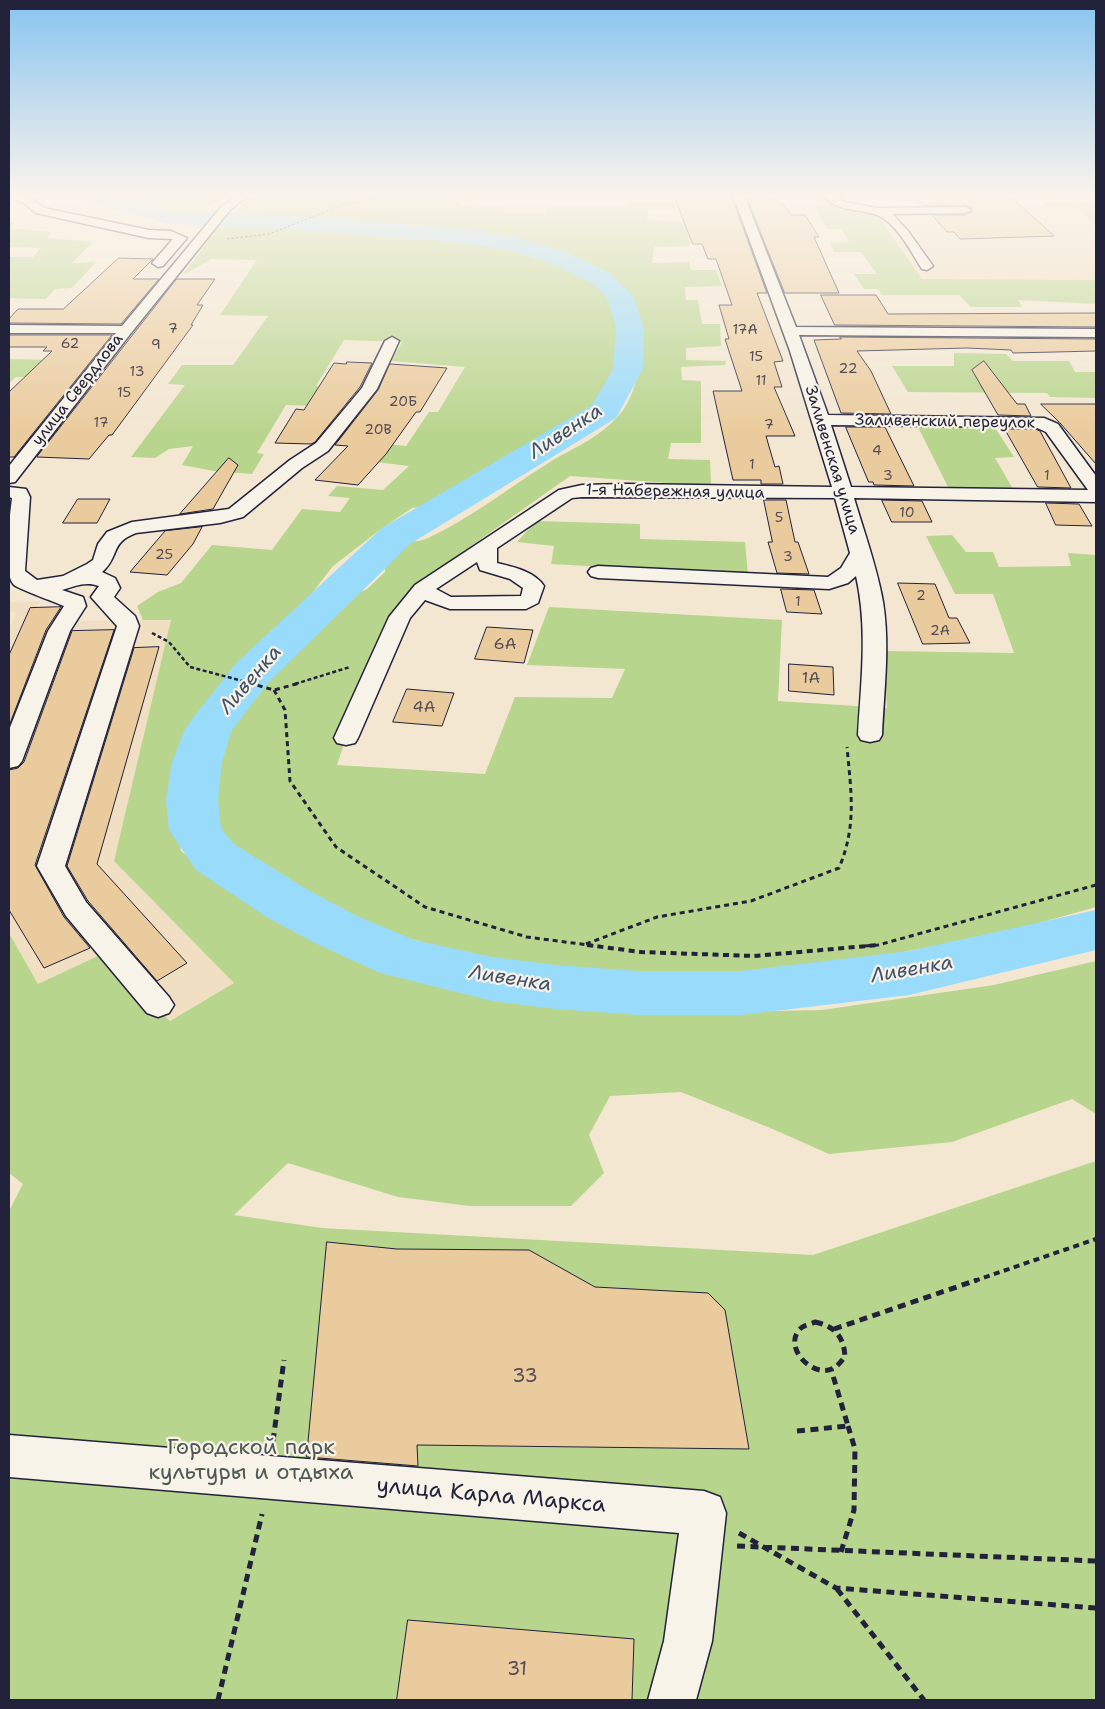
<!DOCTYPE html>
<html>
<head>
<meta charset="utf-8">
<style>
  body { margin:0 }
  #map { position:relative; width:1105px; height:1709px; overflow:hidden; background:#f3e7d2; font-family:"Shantell Sans",sans-serif }
  canvas { display:block }
  .frame { position:absolute; inset:0; border:10px solid #22223b; pointer-events:none }
</style>
</head>
<body>
<div id="map">
<canvas width="1105" height="1709"></canvas>
<div class="frame"></div>
</div>
<script>
const c = document.querySelector('canvas').getContext('2d');
c.lineJoin = 'round';
function paint(path, color) {
  c.fillStyle = color;
  c.fill(path, 'evenodd');
}
function trace(path, color, width, dash) {
  c.strokeStyle = color;
  c.lineWidth = width;
  c.lineCap = dash ? 'butt' : 'round';
  c.setLineDash(dash || []);
  c.stroke(path);
}
function write(font, color, halo, rows, align = 'center') {
  c.font = font + ' "Shantell Sans",sans-serif';
  c.lineWidth = 4.5;
  c.setLineDash([]);
  c.textBaseline = 'middle';
  c.strokeStyle = halo;
  c.fillStyle = color;
  for (const [text, x, y, turn = 0] of rows) {
    c.save();
    c.translate(x, y);
    c.rotate((+turn || 0) * Math.PI / 180);
    c.textAlign = isNaN(turn) ? turn : align;
    if (halo) c.strokeText(text, 0, 0);
    c.fillText(text, 0, 0);
    c.restore();
  }
}
const built = new Path2D(`
  M1075,206L1096,226V280L922,279L874,211L883,207Z
  M40,601L37,608L79,605L72,621L172,620L114,861L234,983L170,1021L102,954L38,984L9,933V628L16,613L9,612V602Z`);
const green = new Path2D(`
  M110,195H227C217,199 205,209 197,212C179,217 128,201 110,195Z
  M267,195H458L456,201L465,206L504,207V213H545V207H629L632,202H675L676,209H648L647,220L687,222L690,246L654,247L652,263L689,262L691,270H716L722,286L685,287L686,300H698L702,324H720L721,346L686,348V360L726,361L725,365L681,367L682,380L701,381V443H671L668,459L710,460L711,486L570,476L447,563L453,568L422,589L346,738L337,765L485,774L515,697L612,698L625,669L527,665L549,607L782,620L778,701L887,708L884,651L1014,653L993,594H955L926,536L952,535L966,552H993L999,567L1071,566L1068,553L1096,555V907L1014,930L838,965L653,978L584,979L525,970L449,950L351,921L269,877L225,844L215,812L214,779L222,740L241,707L259,694L266,681L336,603L367,589L385,572C385,565 384,556 389,551C400,539 415,544 428,538C471,518 510,487 550,462C576,446 603,437 623,410C639,388 644,349 636,323C634,314 632,302 627,294C598,256 523,243 479,235L234,214L245,201Z
  M1096,202V226L1075,206H1047L1043,203Z
  M835,205L875,212L922,279L1096,280V304L1018,300L1022,307H971L959,295H881L878,289H864L854,274H877L861,252H834L830,243L849,242L842,229H827L814,206Z
  M229,220L478,240L511,247L574,269L606,290L617,320L619,352L608,388L593,411L562,432L439,504L412,508L381,529L333,566L300,609L224,687L201,720L182,755L174,803L181,851L256,909L389,969L482,996L556,1007L670,1008L727,1012L822,1010L994,985L1096,961V1114L1072,1099L952,1142L829,1154L775,1130L681,1092L610,1096L589,1135L604,1173L571,1206H470L398,1197L288,1163L234,1215L322,1228L813,1255L1096,1161V1700H9V1211L23,1184L9,1173V933L38,984L102,954L170,1021L234,983L114,861L171,620H143L137,606L158,592L181,583L212,545L272,550L302,509L340,512L350,498L328,496L337,486L383,490L409,466L343,458L356,441L406,446L429,412H438L465,367L391,361L402,342L344,340L316,386L329,387L316,406L286,405L257,453L264,454L252,474L214,471L182,465L193,446L169,449L155,458L131,457L185,385L168,384L182,365H233L268,316L220,315L257,260L211,259L183,275L218,227H223Z
  M9,222L15,223L10,228L52,232L47,238L93,242L72,263L96,262L72,288L55,289L46,299L9,298V257H33L41,248L9,247Z
  M954,353L1006,354L1013,361H1069L1075,372H1096V398L1050,397L1047,393L908,392L892,366H954Z
  M9,359L57,360L38,377H16L9,383Z
  M916,423H992L1014,457L995,458L1013,489L950,491Z
  M536,521L640,524V539L745,542L748,575L551,564L554,546L517,542Z`);
const river = new Path2D(`
  M80,195H115L170,210L268,214L456,228L512,236L568,253L612,274L634,298L644,328L643,369L616,418L410,544L269,682L232,730L222,762L218,800L221,828L234,844L308,890L357,916L414,940L492,957L556,965L638,971H741L909,951L1096,910V950L909,995L741,1015H638L556,1009L492,1001L380,973L317,944L268,918L196,870L169,830L166,800L172,762L185,729L192,719L237,662L382,528L592,405L613,369L616,328L608,300L594,284L550,263L508,250L456,242L268,228L169,224L83,200Z`);
const building = new Path2D(`
  M674,195H731L767,293H757L783,361L774,362L782,387H774L795,436H766L775,467L779,466L783,484H761V480H733L713,391H742L725,339H729L719,305H732L716,259H708L702,244H693Z
  M746,195H772L777,202H781L788,210L791,215H805L819,237H814L839,293H785Z
  M914,195H1009L1054,236L960,239L954,232H947L932,215H965L972,212V208L965,205L924,206Z
  M119,258L153,259L133,279H159L121,324L9,323V319L18,309H63Z
  M177,279H215L197,305H203L191,325H193L112,435H109L89,459L37,457Z
  M821,295H876L888,314L1096,313V327L835,325Z
  M9,335H112L14,457H9V392L52,351H43L47,347H9Z
  M840,337L1096,339V351L1013,353L1011,350L967,348L857,351L871,371L891,414L841,413L814,340L841,339Z
  M984,361L1017,404H1025L1031,416L998,415L972,370Z
  M347,362L372,363L360,387L315,442L311,444L275,443L296,409L304,410L334,363L346,364Z
  M390,364L447,368L420,412H416L386,454L358,485L315,480L348,446L335,445L378,390Z
  M1041,404H1096V464L1060,423Z
  M846,427H885L914,486L874,485L873,482H869Z
  M1005,429H1035L1040,431L1071,488L1038,487Z
  M229,458L238,465L213,509L180,514Z
  M78,499H110L97,523H63Z
  M764,500H786L795,542H798L809,574L777,573L768,542H772Z
  M882,500L922,501L932,522H892Z
  M1046,503L1079,504L1092,526L1056,525Z
  M202,527L193,544L167,575L130,572L165,531Z
  M898,583L935,584L949,618H957L970,643L923,644Z
  M781,589L814,590L822,614L787,612Z
  M61,607L46,630L9,726V655L30,608Z
  M487,627L533,630L524,663L475,659Z
  M114,630L35,865L64,917L90,948L44,968L9,910V770L18,768L24,762L72,631Z
  M159,647L97,864L187,963L157,981L88,901L67,866L134,648Z
  M789,664L833,667L834,695L789,691Z
  M407,689L454,693L442,726L393,722Z
  M327,1242L397,1249L529,1250L595,1287L708,1293L725,1310L749,1449L417,1445L418,1466L307,1457Z
  M408,1620L634,1639L632,1700H397Z`);
const pathFar4 = new Path2D(`
  M227,239L269,234L345,204L397,195`);
const pathFar3 = new Path2D(`
  M152,633L169,642L190,667L254,684
  M295,684L350,667`);
const pathFar2 = new Path2D(`
  M249,683L274,690L300,683
  M274,690L285,710L290,781L336,847L425,907L527,937L596,946
  M586,944L657,917L751,901L839,868C857,825 851,792 847,747
  M865,946L878,945L1096,885`);
const pathFar1 = new Path2D(`
  M587,945L641,952L754,956L878,945
  M974,1281L1096,1239`);
const path = new Path2D(`
  M815,1322C835,1326 844,1337 845,1357C842,1360 838,1366 834,1368C813,1380 781,1346 801,1328C804,1325 811,1324 815,1322Z
  M834,1329L977,1280
  M797,1431L848,1426L831,1369
  M273,1441L284,1360
  M739,1533L836,1588L1096,1608
  M737,1546L1096,1561
  M841,1552L854,1510L855,1449L848,1426
  M837,1589L924,1700
  M218,1700L262,1514`);
const minor = new Path2D(`
  M9,195C24,195 32,198 44,208L149,230L171,231L187,238L163,266L158,267L152,263L173,239L149,238L36,213L24,203L9,197Z
  M239,195H256L241,201L230,210L131,333H9V325L122,326L222,206Z
  M733,195H744L796,327L1096,329V337L799,335L828,415L1044,418L1058,424L1096,476V502L854,498C864,532 877,567 883,602C890,645 884,691 882,735L879,740L870,742L861,740L858,735C861,682 868,629 856,576L848,583L829,589L598,578L591,576L588,572L591,568L598,566L828,577L841,568L850,553L835,498L582,497L572,498L497,548V563C513,567 534,571 544,586L538,603L526,609H450L425,600L410,618L358,738L355,743L346,745L337,743L334,738L389,617L415,585L559,490L582,485L627,484L832,487L790,351ZM831,425L1035,427L1046,432L1088,490L851,487ZM477,562L480,570L510,579L523,588L521,596L451,597L436,589Z
  M822,195H834L845,202L877,208L965,207L971,210L965,213L892,214L908,231L933,266L927,270L922,269C911,252 897,223 877,215C858,208 836,212 822,195Z
  M392,337L399,341L377,389L328,451L302,468L243,517L220,523L136,533C109,543 120,557 102,572L115,578L120,588L114,597L135,616L139,626L65,866L86,902L169,997L174,1005L169,1013L158,1017L147,1013L66,916L37,866L117,626L91,597L99,586C86,581 75,586 62,590L83,597L86,606L70,631L22,761L18,766L9,768V730L48,631L64,606C55,602 21,590 14,585C2,573 10,515 12,498L9,497V487L26,489L30,497L25,571L37,580L63,576L87,564L93,560L98,544L107,532L132,522L229,509L290,460L316,443L362,388L385,341Z
  M9,1435L704,1491L720,1497L726,1513L712,1641L696,1700H648L664,1641L679,1533L9,1477Z`);
const major = new Path2D(`
  M126,326L133,330L131,333L15,482L9,483V466L121,327Z`);
const farNumbernames = [
  ["7",173,329],
  ["17А",745,330],
  ["62",70,344],
  ["9",156,345],
  ["15",756,357],
  ["22",848,369],
  ["13",137,372],
  ["11",761,381],
  ["15",124,393],
  ["20Б",403,402],
  ["17",101,423],
  ["7",769,425],
  ["20В",378,430],
  ["4",877,451],
  ["1",752,465],
  ["3",888,476],
  ["1",1047,476],
  ["10",907,513],
  ["5",779,518],
  ["25",164,555],
  ["3",788,557],
  ["2",921,596],
  ["1",798,602],
  ["2А",940,631]
];
const farStreetnames = [
  ["улица Свердлова",78,390,-52],
  ["Заливенский переулок",945,422,1],
  ["Заливенская улица",832,460,73],
  ["1-я Набережная улица",675,492,1]
];
const numberNames = [
  ["6А",505,645],
  ["1А",811,679],
  ["4А",424,708]
];
const nearNumbernames = [
  ["33",525,1377],
  ["31",517,1670]
];
const waterNames = [
  ["Ливенка",566,432,-33],
  ["Ливенка",251,680,-49],
  ["Ливенка",912,970,-10],
  ["Ливенка",510,979,9]
];
const nearParknames = [
  ["Городской парк",251,1448],
  ["культуры и отдыха",251,1473]
];
const nearStreetnames = [
  ["улица Карла Маркса",491,1496,5]
];
paint(built, '#f0dfc2');
paint(green, '#b8d58d');
paint(river, '#99dbfb');
paint(building, '#eacb9d');
trace(building, '#22223b', 1);
trace(minor, '#22223b', 3);
trace(major, '#22223b', 3);
trace(pathFar4, '#22223b', 1, [2.5, 2]);
trace(pathFar3, '#22223b', 2.5, [4, 2.5]);
trace(pathFar2, '#22223b', 3, [5, 4]);
trace(pathFar1, '#22223b', 4, [6, 4.5]);
trace(path, '#22223b', 5, [8, 5.5]);
paint(minor, '#f7f3e8');
paint(major, '#f7f3e8');
const sky = c.createLinearGradient(0, 0, 0, 434);
sky.addColorStop(0, '#88c4f0');
sky.addColorStop(0.45, '#faf4eb');
sky.addColorStop(1, '#faf4eb00');
c.fillStyle = sky;
c.fillRect(0, 0, 1105, 434);
write('14px', '#544c54', null, farNumbernames);
write('16px', '#22223b', '#f7f3e8', farStreetnames);
write('16px', '#544c54', null, numberNames);
write('19px', '#544c54', null, nearNumbernames);
write('italic 20px', '#40506b', '#f7f3e8', waterNames);
write('22px', '#4f5854', '#f7f3e8', nearParknames);
write('22px', '#22223b', '#f7f3e8', nearStreetnames);
</script>
</body>
</html>
